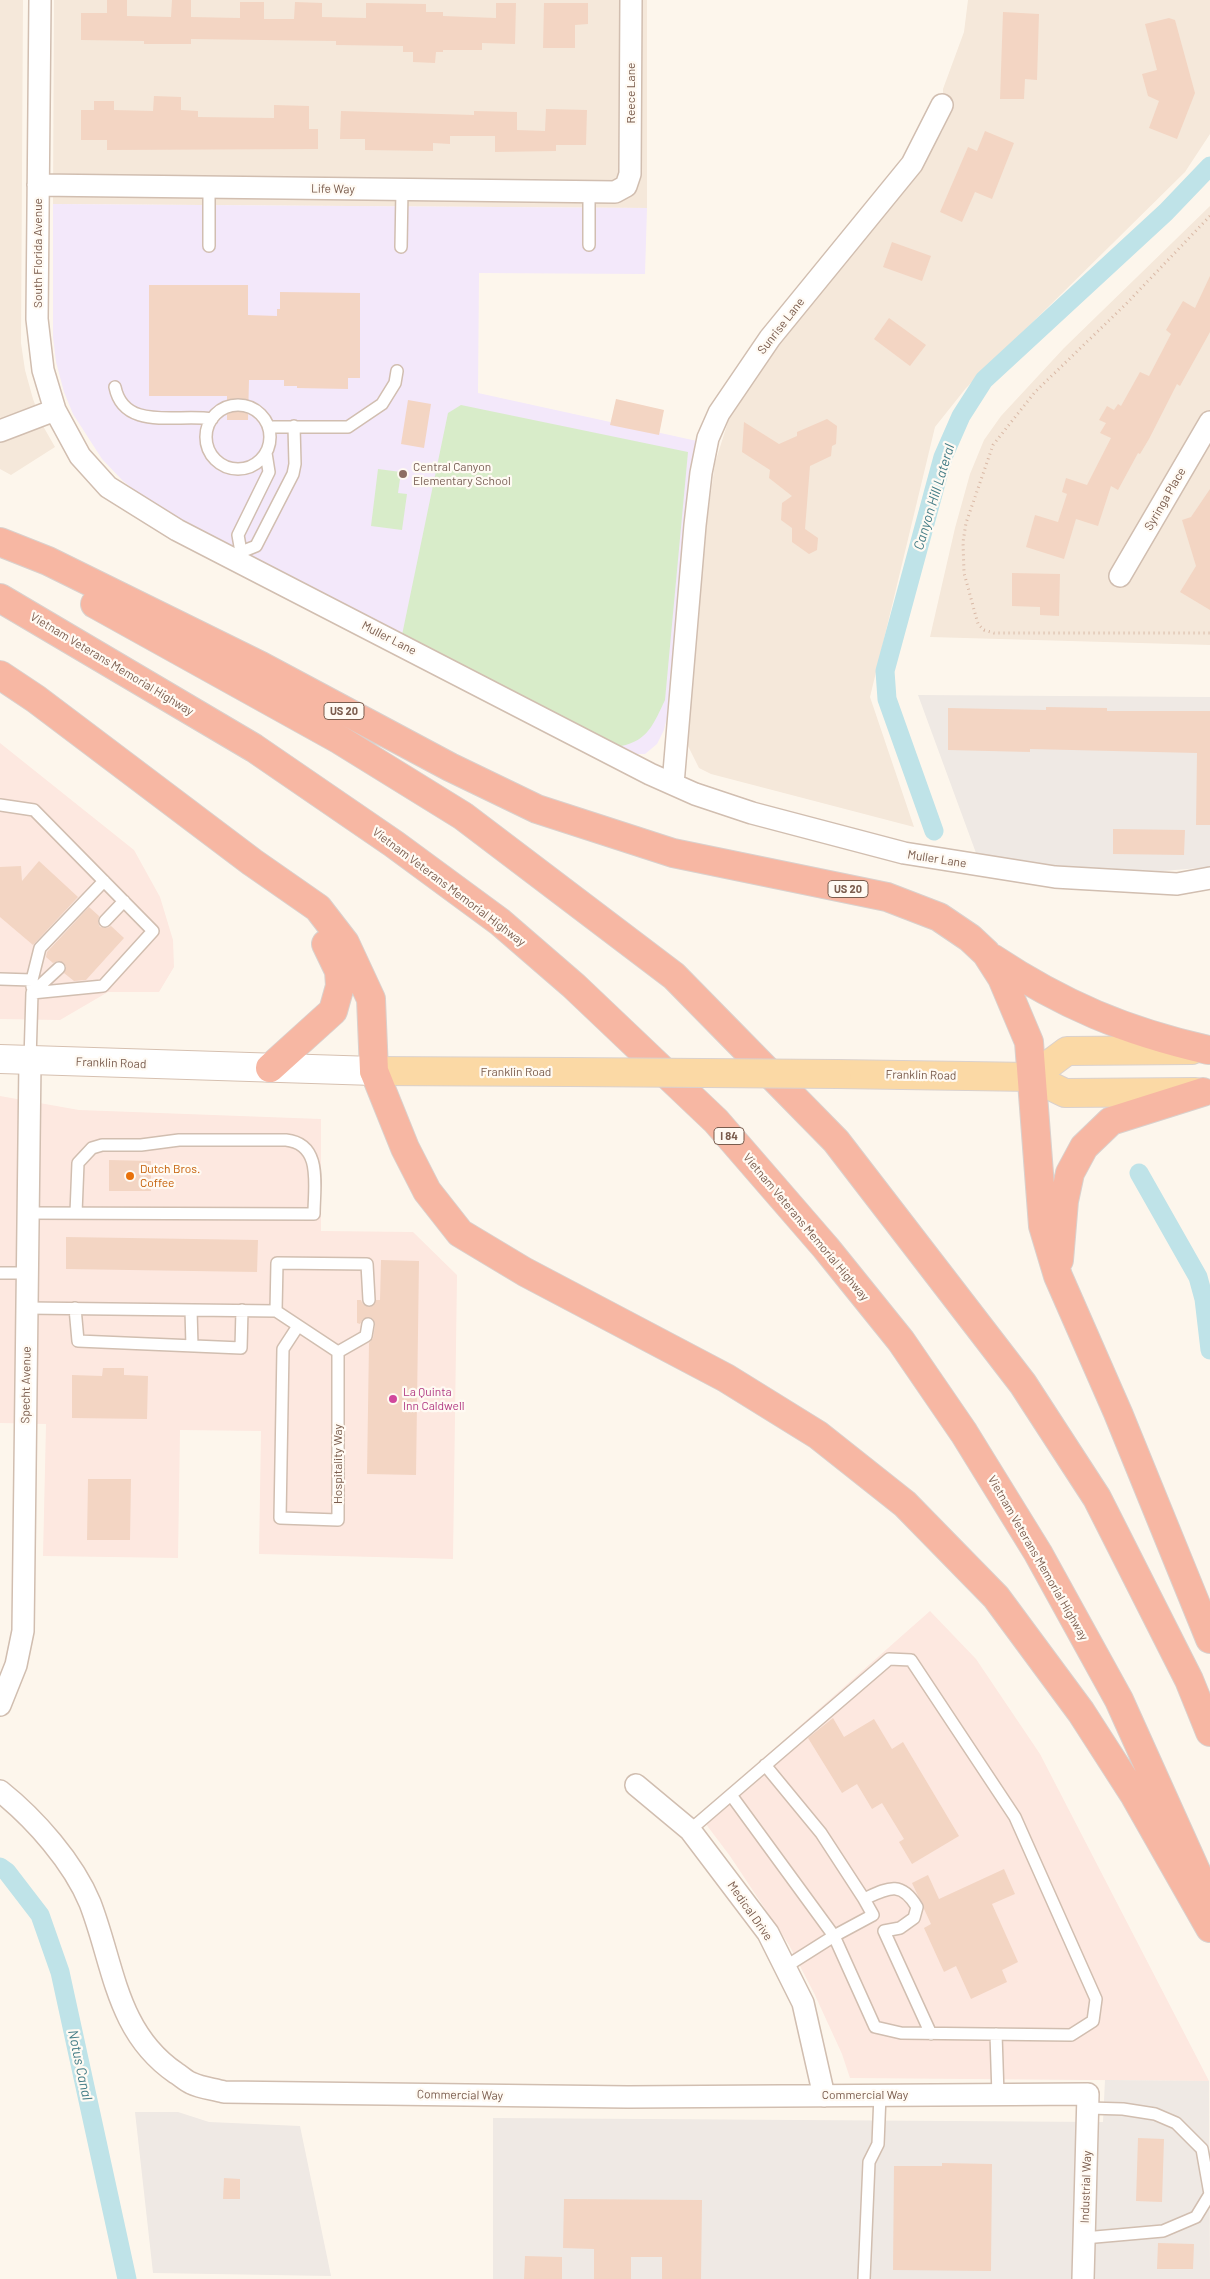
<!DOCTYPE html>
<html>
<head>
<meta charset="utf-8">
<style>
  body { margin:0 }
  canvas { display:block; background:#fdf6ec }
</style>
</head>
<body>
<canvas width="1210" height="2279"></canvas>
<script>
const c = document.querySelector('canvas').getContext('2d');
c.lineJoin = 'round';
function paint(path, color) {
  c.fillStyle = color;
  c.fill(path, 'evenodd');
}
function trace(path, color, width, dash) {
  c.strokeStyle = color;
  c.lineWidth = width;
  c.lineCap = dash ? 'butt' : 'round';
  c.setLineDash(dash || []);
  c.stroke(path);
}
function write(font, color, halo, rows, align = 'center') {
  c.font = font + ' Barlow,sans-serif';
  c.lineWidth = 4.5;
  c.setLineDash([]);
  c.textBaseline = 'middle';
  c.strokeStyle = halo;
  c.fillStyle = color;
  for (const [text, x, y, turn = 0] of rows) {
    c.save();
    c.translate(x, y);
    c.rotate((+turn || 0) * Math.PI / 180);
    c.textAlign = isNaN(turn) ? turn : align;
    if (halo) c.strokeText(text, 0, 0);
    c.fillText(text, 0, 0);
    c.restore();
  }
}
const residential = new Path2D(`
  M0,0H23L21,343L25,370L33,399L43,426L55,447L11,475L0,469Z
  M54,0H647V208L53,204Z
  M968,0H1210V134L1185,172L966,388L935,427L870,697L914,827L711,774L699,768L687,744L686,727L706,529L715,463L732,409L758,369L923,164L943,130V89L964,32Z
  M1210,206V645L930,637L955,528L970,474L984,440L1001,416L1064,348Z`);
const commercial = new Path2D(`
  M0,743L134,850L160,897L173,940L174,967L159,992H108L60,1020L0,1019Z
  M0,1096L79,1110L321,1119V1231L413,1232L457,1275L453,1559L259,1554L261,1431L180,1430L178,1558L43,1556L46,1424L0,1423Z
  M930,1611L976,1659L1040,1754L1209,2081L850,2078L842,2054L814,1993L789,1945L730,1856L699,1815Z`);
const industrial = new Path2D(`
  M918,695L1210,697V867L1163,871L1109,870L1046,865L976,853Z
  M1105,2080L1209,2081L1210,2279H493V2118L1103,2122Z
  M135,2112H178L209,2122L300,2126L331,2276L153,2273Z`);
const education = new Path2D(`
  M53,204L647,208L645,274L479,273L478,393L697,441L692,468L669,709L664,730L657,744L645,754H637L621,746L179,519L147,500L123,481L102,459L73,414L64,392L56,362L53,337Z`);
const green = new Path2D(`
  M461,405L688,452L665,700C654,723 648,741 621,746L402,635L448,413Z
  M378,469L401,472L398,493L407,494L402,530L371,526Z`);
const canal = new Path2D(`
  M934,831L887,699L885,671L943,457L961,416L984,380L1166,212L1210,166
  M1139,1173L1198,1277L1204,1299L1210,1350
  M0,1867L7,1872L40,1915L60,1972L127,2279`);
const building = new Path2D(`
  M107,0H127V16L171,17L172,0H191V17L240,18V2H264V19H294L295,2L322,3V17L366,18V3L426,4V12H443V16L496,18V3H516L515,44L482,43V50H443V52H436L435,63L413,62V52H403V46L336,45V41L191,39V44H144V41L81,40V13H107Z
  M544,3H588V24L575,25V48H543Z
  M1003,12L1039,14L1037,80L1025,79L1024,99H1000Z
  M1169,18L1175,20L1195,93L1177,139L1149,128L1159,101L1148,96L1142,74L1157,70L1145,24Z
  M154,96L181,97V110L198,111V117L274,118V105L309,106V129H318V149L107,150V140H81V110H94V101H114V110L153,111Z
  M546,109L587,110L586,145H556V151L495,152V136H450V144L433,143V151L365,150V139H340L341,111L474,115V111L517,112V130L545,131Z
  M985,131L1014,143L992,199L975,192L962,222L940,212L968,147L977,151Z
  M892,242L931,256L922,281L883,267Z
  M1210,276V332L1180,386L1177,384L1149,439L1140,454L1138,453L1118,490L1111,486L1098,526L1076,519L1064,559L1026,547L1035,515L1058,522L1067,494L1062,492L1066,478L1087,485L1111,438L1100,433L1106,423L1099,420L1107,406L1114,410L1118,404L1121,406L1140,372L1149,376L1171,334L1166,330L1183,301L1195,308Z
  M149,285H248V315L277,316V309H280V292L360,293V378H348V389L297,388V386H284V380H249L248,420H227V396H149Z
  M889,318L926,345L910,366L874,339Z
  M616,399L664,410L659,435L610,425Z
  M408,400L431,404L424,448L401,444Z
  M827,419L837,426L836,444L832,446L831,456L810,466L805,529L818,538L817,550L809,554L792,542V528L781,520L782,503L792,496L769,478L770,470L742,452L744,422L779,444L797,436V432Z
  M1210,489V610L1180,592L1196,566L1182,520L1191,517Z
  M1012,573L1060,574L1059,616L1040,615V607L1012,606Z
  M1046,707L1107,708V711H1210V825H1196L1197,753L1030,749V752L948,750V708L1046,710Z
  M1113,829L1185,830L1184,855L1113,854Z
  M39,861L78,897L33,945L0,917V867L21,866L22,881Z
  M89,907L99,916L98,923L100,927L107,928L111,926L124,938L86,980L74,981L64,973L66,967L64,963L58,961L53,963L46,957L47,952Z
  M109,1160L151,1161V1191H109Z
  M66,1237L258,1240L257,1272L66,1269Z
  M381,1260L419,1261L416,1475L367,1474L369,1343L373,1338L375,1325L373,1319L369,1317L363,1319L360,1324L357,1323V1300H361L363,1304L369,1307L373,1306L376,1300H380Z
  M103,1368H124V1375L148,1376L147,1419L72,1418V1375L102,1376Z
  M88,1479H131L130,1540H87Z
  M833,1718L844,1737L874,1719L892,1749L903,1742L959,1836L912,1864L899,1842L904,1839L882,1803L872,1809L857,1784L842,1793L808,1738Z
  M1004,1869L1015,1894L992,1904L1018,1962L1002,1970L1007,1982L971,1999L956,1966L944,1972L924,1928L931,1924L912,1883L928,1875L939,1899Z
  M1138,2138L1164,2139L1162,2202L1136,2201Z
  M942,2163L992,2164L991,2271L893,2270L894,2166H942Z
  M224,2178L240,2179V2199H223Z
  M564,2199L702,2200L701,2279H662V2257H631V2279H594V2249L563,2248Z
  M1158,2243L1194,2244L1193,2269H1157Z
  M525,2256L562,2257V2279H524Z`);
const path = new Path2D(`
  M1210,216L1126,304L1035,392L993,445L966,523L963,542L964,573L978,624L984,630L994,633H1210`);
const lane = new Path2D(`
  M589,245V192
  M209,246V187
  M401,247L402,190
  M115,387C124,432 179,413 212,419
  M206 437a32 32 0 1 1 64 0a32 32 0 1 1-64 0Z
  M269,427H348L382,404L395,383L397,371
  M266,453L269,472L238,535L241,552L256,546L293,474L295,464L294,426
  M0,805L34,810L153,931L103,986L32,993L30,1060
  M105,921L124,901
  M0,979L32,980V987
  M32,980L40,948L104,881
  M32,993L59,968
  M28,1213L314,1214C314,1186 323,1144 286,1140H179L141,1145H102L92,1148L78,1163L76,1213
  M0,1273H27
  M27,1308L276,1311L338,1352V1520L280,1518L283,1349L298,1326
  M75,1308L78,1341L241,1348L242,1310
  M191,1310L192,1346
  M276,1311L277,1263L367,1264L369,1300
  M338,1352L366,1336L368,1324
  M765,1765L821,1833L864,1899
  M731,1795L834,1936L873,1915L864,1899C888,1888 901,1880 917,1907L914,1918L900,1928L884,1931L931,2034
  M690,1830L889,1659L911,1660L1015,1817L1096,1999L1093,2021L1071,2035L901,2033L875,2027L834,1936L785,1967
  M996,2034L998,2095
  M1084,2238L1163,2231L1196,2217L1210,2194L1202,2149L1176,2123L1155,2114L1123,2109L1088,2108
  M864,2279L869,2162L878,2144L880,2095`);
const street = new Path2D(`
  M40,0L37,319L43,370L55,410L80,456L108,487L177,530L650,774L695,794L752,813L904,853L1055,877L1177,884L1210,878
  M38,185L615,192L626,186L630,174L631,0
  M0,431L55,410
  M1120,576L1210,422
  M673,784L695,525L701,473L708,438L719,413L770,338L912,164L942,105
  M0,1705L16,1665L23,1631L30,1061
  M636,1785L690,1830L768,1933L803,2003L824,2096
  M0,1791C35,1819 73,1862 90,1903C114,1965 116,2032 176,2073C181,2076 186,2081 191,2083C201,2088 214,2089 224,2092L628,2097L1088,2094L1083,2279`);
const secondary = new Path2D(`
  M0,1059L374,1071`);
const primary = new Path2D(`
  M374,1071L569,1072
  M837,1074L1032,1077L1065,1093L1195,1092
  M1032,1077L1067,1051L1192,1050`);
const highway = new Path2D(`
  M0,542L48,561L261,666L450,767L537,809L673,853L887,897L939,917L970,938L986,953L1002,978L1029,1042L1043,1226L1058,1276L1118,1413L1210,1639
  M0,598L254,748L394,844L500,922L574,986L716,1121L826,1248L901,1341L964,1433L1038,1553L1119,1700L1210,1902
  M95,604L340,740L463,816L674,976L836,1141L1023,1384L1097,1498L1189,1680L1210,1732
  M0,675L36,699L252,862L318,908L345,943L371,999L374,1071L405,1148L427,1191L460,1233L525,1272L726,1378L818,1435L905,1504L996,1597L1081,1712L1135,1796L1210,1928
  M992,958C1063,1005 1125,1031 1208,1050
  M270,1068L333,1011L340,986L339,971L326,944
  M1059,1260L1064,1201L1070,1173L1084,1147L1111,1121L1203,1092`);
const primaryBridge = new Path2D(`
  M569,1072L837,1074`);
const markers = [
  [403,474,5,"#8d6e63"],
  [130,1176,5,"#e8710a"],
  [393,1399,5,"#d1479c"]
];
const shields = [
  [344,711,40],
  [848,889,40],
  [729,1136,30]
];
const shieldNames = [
  ["US 20",344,711],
  ["US 20",848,889],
  ["I 84",729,1136]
];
const streetNames = [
  ["Reece Lane",631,93,-90],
  ["Life Way",333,189,1],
  ["South Florida Avenue",38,253,-90],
  ["Sunrise Lane",781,326,-52],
  ["Syringa Place",1165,499,-60],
  ["Muller Lane",389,638,27],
  ["Vietnam Veterans Memorial Highway",112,664,31],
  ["Muller Lane",937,859,9],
  ["Vietnam Veterans Memorial Highway",449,887,37],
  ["Franklin Road",111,1063,2],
  ["Franklin Road",516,1072],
  ["Franklin Road",921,1075,1],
  ["Vietnam Veterans Memorial Highway",806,1227,50],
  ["Specht Avenue",26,1385,-89],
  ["Hospitality Way",338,1464,-90],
  ["Vietnam Veterans Memorial Highway",1038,1558,60],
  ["Medical Drive",750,1911,55],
  ["Commercial Way",460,2095,1],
  ["Commercial Way",865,2095],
  ["Industrial Way",1086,2187,-88]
];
const educationNames = [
  ["Central Canyon",413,467],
  ["Elementary School",413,481]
];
const foodNames = [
  ["Dutch Bros.",140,1169],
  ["Coffee",140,1183]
];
const hotelNames = [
  ["La Quinta",403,1392],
  ["Inn Caldwell",403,1406]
];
const waterNames = [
  ["Canyon Hill Lateral",934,497,-73],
  ["Notus Canal",80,2065,78]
];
paint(residential, '#f5e8da');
paint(commercial, '#fde8e0');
paint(industrial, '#efe9e4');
paint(education, '#f3e8fa');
paint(green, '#d8ecc9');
trace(canal, '#bfe3e8', 19);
paint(building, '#f3d5c3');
trace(lane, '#d1beb0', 14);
trace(street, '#d1beb0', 24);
trace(secondary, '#d6c0b0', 30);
trace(primary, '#dad1cd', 30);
trace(highway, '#dad1cd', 30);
trace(path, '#d9b8a5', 3, [1, 4]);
trace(lane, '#fff', 11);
trace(street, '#fff', 21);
trace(secondary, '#fff', 28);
trace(primary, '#fbd9a5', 28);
trace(highway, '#f7b7a3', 28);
trace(primaryBridge, '#dad1cd', 30, []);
trace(primaryBridge, '#fbd9a5', 28);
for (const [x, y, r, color] of markers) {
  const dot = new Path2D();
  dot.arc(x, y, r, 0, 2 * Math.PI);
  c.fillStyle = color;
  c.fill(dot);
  trace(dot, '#fffaf3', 2);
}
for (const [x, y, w] of shields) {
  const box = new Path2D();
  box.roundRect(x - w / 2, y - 8.5, w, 17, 4);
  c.fillStyle = '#fffaf3';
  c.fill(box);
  trace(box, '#7a5c4d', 1);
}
write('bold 11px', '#7a5c4d', null, shieldNames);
write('12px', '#7a5c4d', '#fffaf3', streetNames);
write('12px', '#785e54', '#fffaf3', educationNames, 'left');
write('12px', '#c56008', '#fffaf3', foodNames, 'left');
write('12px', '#b23c85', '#fffaf3', hotelNames, 'left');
write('italic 14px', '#437c86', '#fffaf3', waterNames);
</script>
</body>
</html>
